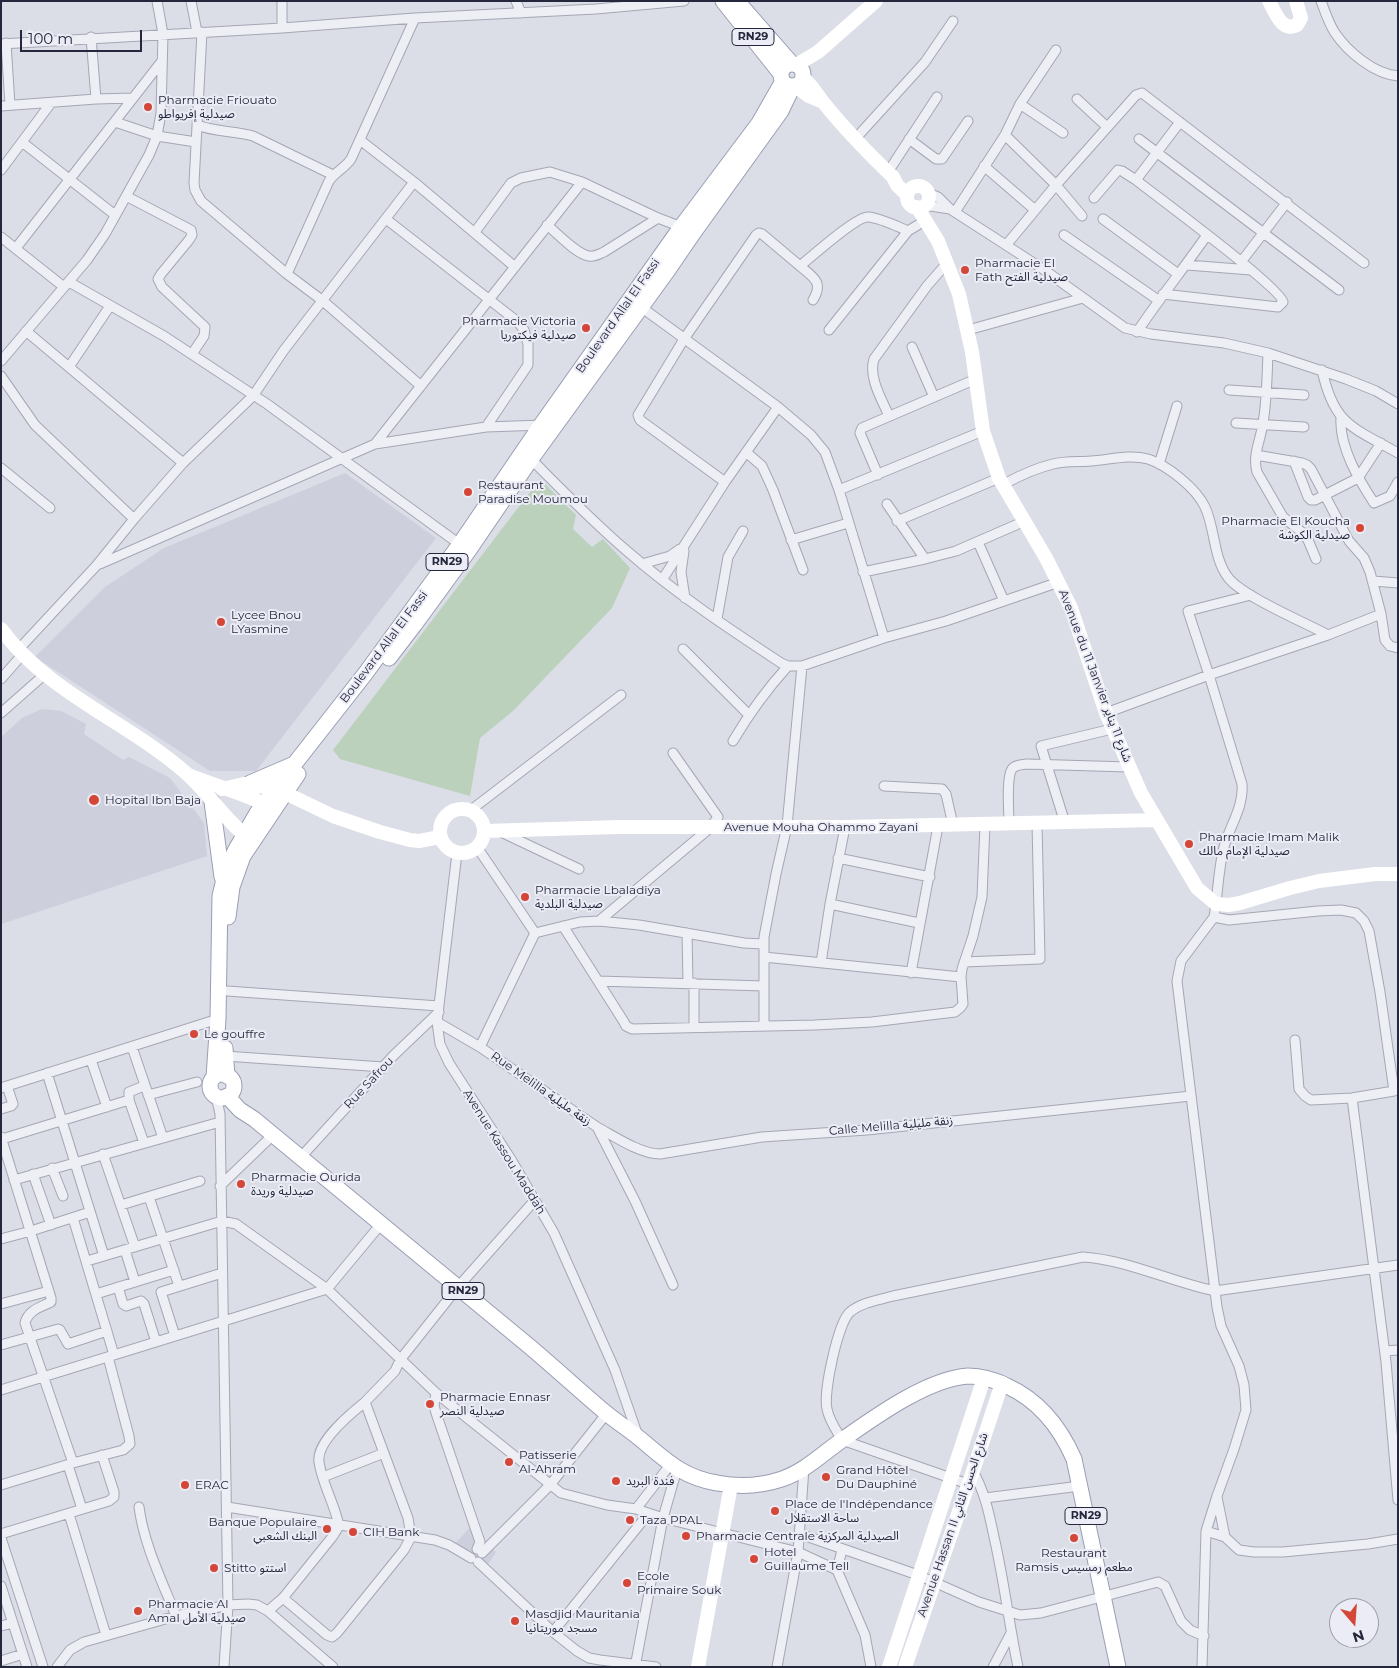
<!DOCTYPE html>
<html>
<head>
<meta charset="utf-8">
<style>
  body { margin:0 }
  #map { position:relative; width:1399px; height:1668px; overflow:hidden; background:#dbdde7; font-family:Montserrat,sans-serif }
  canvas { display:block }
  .frame { position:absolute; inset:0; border:2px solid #25283d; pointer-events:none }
  .north { position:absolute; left:1329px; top:1598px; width:50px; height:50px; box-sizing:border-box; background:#ebecf5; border:1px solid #9c9eab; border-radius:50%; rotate:162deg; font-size:14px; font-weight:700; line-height:20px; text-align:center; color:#25283d }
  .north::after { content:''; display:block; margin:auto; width:18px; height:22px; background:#d44738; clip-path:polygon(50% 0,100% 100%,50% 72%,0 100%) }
  .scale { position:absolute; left:20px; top:30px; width:122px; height:22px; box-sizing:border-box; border:2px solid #25283d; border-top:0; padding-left:6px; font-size:15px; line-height:18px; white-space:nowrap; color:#25283d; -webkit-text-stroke:4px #ebecf5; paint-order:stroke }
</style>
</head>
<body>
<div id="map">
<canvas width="1399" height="1668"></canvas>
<div class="frame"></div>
<div class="north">N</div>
<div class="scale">100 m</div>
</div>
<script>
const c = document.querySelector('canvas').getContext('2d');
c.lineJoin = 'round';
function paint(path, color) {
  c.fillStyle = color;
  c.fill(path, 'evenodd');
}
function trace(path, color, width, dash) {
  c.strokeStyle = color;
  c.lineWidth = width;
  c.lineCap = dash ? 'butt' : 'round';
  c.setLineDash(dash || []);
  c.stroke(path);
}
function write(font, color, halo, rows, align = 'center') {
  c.font = font + ' Montserrat,"Noto Sans Arabic",sans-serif';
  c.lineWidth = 4;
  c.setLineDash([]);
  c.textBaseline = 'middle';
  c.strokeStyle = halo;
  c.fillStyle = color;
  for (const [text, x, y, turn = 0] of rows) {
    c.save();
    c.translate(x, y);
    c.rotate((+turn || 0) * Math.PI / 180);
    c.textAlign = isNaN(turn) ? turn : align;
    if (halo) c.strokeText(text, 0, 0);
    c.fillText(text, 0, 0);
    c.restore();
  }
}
const built = new Path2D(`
  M345,473L436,538L256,771H210L35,657L105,587L164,548Z
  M42,709L61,711L86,724L84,734L123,760L129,757L170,778L204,823L207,856L1,924V737L22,718Z
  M473,1524L478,1538L496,1552L485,1569L452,1547Z`);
const green = new Path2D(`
  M540,479L576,515L573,529L592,547L603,539L630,568L612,608L513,711L480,738L470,796L340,759L333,750Z`);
const street = new Path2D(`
  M191,1L197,32
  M282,1V28
  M516,1L521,13
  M1321,1C1325,12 1329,24 1335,33C1348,52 1374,74 1398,76
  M202,32L194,183L195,190L201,201L287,274L323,301L421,386
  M91,37L96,99
  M6,43L10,105
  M1,44L282,28L415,18L596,9L684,1
  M1077,99L1107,127
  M1020,104L1063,133
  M1,106L96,99L133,98
  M115,122L157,136L196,142
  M197,125C215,132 235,131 253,136L333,175
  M1005,135L1056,185L1082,216
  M856,138L925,62L953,21
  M909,139L936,159H942L968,121
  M1139,139L1339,290
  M360,140L414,182L515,267
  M22,142L115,215
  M984,166L1035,210
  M1,170L51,103
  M888,172L937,97
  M1136,180L1180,122
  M927,192L938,197L950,209L1043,269L1125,328L1151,334L1224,343L1268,353L1346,379L1376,391L1398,404
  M126,196L191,230L192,235L189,240L161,274L158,279L162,287L205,327L204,336L192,354
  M1094,198L1118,170L1122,171L1136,180C1155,195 1281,288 1283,302L1278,307L1163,294
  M924,205L950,209
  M955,212L1005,135L1020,104L1056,50
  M386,219L518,322L524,330L528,344V365L486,427
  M1103,219L1178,274
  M547,225C557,233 576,254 589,256C595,257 599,254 604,252L658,218
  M475,232L511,183L521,178L550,172L582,182L658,218L684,228
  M1064,235L1158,300
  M1,237L64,287
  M1007,244L1056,185L1136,95L1142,93L1364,263
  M16,248L162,61
  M1241,262L1287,202
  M1187,265L1251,270
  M800,266C813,277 824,282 813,300
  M287,274L329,181C335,172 345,168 351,159L415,18
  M69,282L164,336L267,404L462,546
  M641,307L778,407
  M829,330L908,231
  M968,330L1083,298
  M26,331L183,463
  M1137,332C1159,299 1184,268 1207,235
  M912,347L934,397
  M1268,353C1267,376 1267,399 1263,423C1261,439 1252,455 1257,472L1283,517L1303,533L1308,540L1316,559
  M1,361L87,260L105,234L149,155L157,136L161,113L163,34L157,1
  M69,367L110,306
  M1322,370C1334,425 1352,427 1398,453
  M1,376L35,425L134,519
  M1229,390L1304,395
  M889,416C882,400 868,377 874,359L927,286L947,263
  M1341,418C1339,447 1359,480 1374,503L1390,496L1398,482
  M1236,423L1304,427
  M375,444L582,182
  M746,452L762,466L773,490L803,570
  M1256,455L1302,463L1307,465L1311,469L1349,541L1364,558L1370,572L1381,614L1385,640L1390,646L1398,648
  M531,459C562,490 593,522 627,551C675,593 728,628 781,663L788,666H802L884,638L946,621L1059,582
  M1294,461L1308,497L1311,500H1315L1358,478L1381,443
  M1159,464L1177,406
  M1,468L50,508
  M878,475L860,433L862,428L976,379
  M725,482L640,420L638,415L684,339L756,235L759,233L762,234L800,266C811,257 857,216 868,217C881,218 896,226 908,231L926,220
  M1004,484C1019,476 1036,468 1053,464C1065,461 1079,462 1091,461C1109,460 1129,454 1148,459C1167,465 1196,488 1205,507C1215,528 1213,556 1227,576C1239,595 1306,623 1328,635
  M839,490L983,431
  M887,504L925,559
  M897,521L999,478
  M791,540L848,523
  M978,542L1004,601
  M684,551L681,572L685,598
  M100,564L375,444L486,427L543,425
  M642,564L670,556L680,549
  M863,572L925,559L956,551L1025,521
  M662,580L725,482L778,407L811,435L825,452L839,490L884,638
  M1373,581L1398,583
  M1251,595L1188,611L1209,675L1242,784C1244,807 1230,825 1224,847C1218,870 1218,894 1214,917L1229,920L1318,911L1341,910L1356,913L1364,921L1369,931L1380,992L1394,1091L1352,1098L1311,1100L1305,1096L1299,1089L1295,1040
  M717,619L728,557L743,531
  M683,649L749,715
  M18,650L96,566L134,519L183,463L253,396L284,350L414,182
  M1,679L22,655
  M1,713L44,675
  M1106,713L1209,675L1328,635L1381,614
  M733,741C749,714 767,689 788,666
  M884,786L942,789L946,794L953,825
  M471,810L621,695
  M1065,823L1041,746L1112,729
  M1009,824C1009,812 1006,778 1012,769C1016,764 1022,765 1027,764L1128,767
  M503,833L579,869
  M477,847L535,933
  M457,853L437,1022L440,1044L449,1063L512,1161L554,1233L615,1370L638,1436
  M838,858L930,877
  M830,904L919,923
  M599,921L710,828L718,817L673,753
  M563,926L624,1022L626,1026L632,1029L815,1025L872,1022L955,1012L960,1008L963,1004L961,977L962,969L973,936L982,897L985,825
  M687,933L688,983
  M764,957L961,977
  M964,962L1040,959L1037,823
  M821,963L830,904L845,827
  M911,973L938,826
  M598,981L764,986
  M227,991L439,1006
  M437,1022L480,1047L597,1127L635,1201L673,1285
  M764,1025V937L776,874L787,826L802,666
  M694,1027V983
  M132,1047L163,1138
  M480,1047L535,933L580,922L599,921L639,925L744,943L763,944
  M225,1056L383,1067
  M91,1060L107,1107
  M47,1073L104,1256
  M1,1088L218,1019
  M148,1095L197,1082
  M216,1096L220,1114L228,1605L224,1667
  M1352,1098L1386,1362L1398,1500
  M129,1100V1092L144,1086
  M1,1109L11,1106L13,1104L7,1086
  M597,1127C614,1136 640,1154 660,1154L762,1137L867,1130L1191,1096
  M1,1137L51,1298V1302C41,1307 28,1310 25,1323L73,1463
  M2,1139L129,1100L144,1143
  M103,1154L135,1247
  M301,1157L393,1056L439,1012
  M52,1168L63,1196
  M33,1174L51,1225
  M14,1180L220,1122
  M220,1186L273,1135
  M149,1197L179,1286
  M121,1205L200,1181
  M73,1218L114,1355
  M1,1239L31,1231L90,1212
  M125,1250L135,1282
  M87,1261L222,1221L236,1224L327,1289L436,1393L561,1493L607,1505L636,1509L663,1518L798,1552L837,1570
  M118,1287L123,1304L126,1306L141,1301L144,1304L156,1342
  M96,1294L174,1270
  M1,1304L49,1291
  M175,1336L161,1292L222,1273
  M1,1345L58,1329L60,1330L68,1344L107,1331
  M1385,1351L1398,1350
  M1,1390L327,1289L381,1224
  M436,1393L434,1405L436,1413L480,1542L477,1549
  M68,1465L82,1509
  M973,1471C985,1493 989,1513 994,1537C1004,1580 1009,1624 1018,1667
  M323,1477L384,1453
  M968,1484L842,1440C836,1430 829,1420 827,1409C823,1393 838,1322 850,1312C862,1302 879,1300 893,1296L1083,1257C1128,1260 1171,1282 1215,1291L1398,1265
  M1,1485L73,1463L123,1450L130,1444L129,1436L108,1357
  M1217,1497L1225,1537L1239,1550L1254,1552H1283L1368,1544L1398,1539
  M985,1498L1080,1486
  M139,1507C144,1545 162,1581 176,1616
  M227,1507L435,1540L449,1545L471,1558
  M636,1509L670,1465
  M69,1514L106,1635
  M1206,1531L1225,1537
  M1,1534L109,1501L114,1497V1492L102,1455
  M800,1534L918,1575L979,1602L1020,1615L1041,1613L1158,1582L1165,1586L1181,1621L1190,1630L1204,1636
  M1,1538L43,1667
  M482,1553L550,1485L607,1413
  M478,1562L553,1632L577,1651L589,1658L600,1660L656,1667
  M837,1570L865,1635L871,1667
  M837,1570L842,1550
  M1,1586L27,1667
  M283,1598L327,1635L332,1637L337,1633L404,1550L411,1537L408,1518L365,1402L395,1371L400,1360L458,1287L535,1200
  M268,1611L283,1598L333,1536L339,1526C335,1504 322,1484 319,1462C316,1442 350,1414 365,1402
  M1,1626L13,1623
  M553,1632L648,1514
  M1,1661L23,1654
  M57,1667L70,1650L84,1642L176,1616L228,1605L248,1604L257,1605L268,1611L333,1667
  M635,1667L663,1518L677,1469
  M777,1667L798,1552L804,1468
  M993,1667L1011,1633
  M1202,1667L1206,1531L1217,1496L1234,1449L1246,1410L1244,1385L1239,1366L1221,1326L1217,1307L1177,981L1181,961L1214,917`);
const secondary = new Path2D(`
  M1269,1C1275,12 1282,33 1297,25L1301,18L1296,1
  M796,65L818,52L876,1
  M803,78C813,86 815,92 823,102C843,127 870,155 893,177L897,185L907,195
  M795,86L809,96L821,101
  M907 197a11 11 0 1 1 22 0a11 11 0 1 1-22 0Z
  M917,207L938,241L959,294L972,352L983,431L999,478L1046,558L1071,608L1106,713L1141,793L1197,888L1216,904L1229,905L1240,903L1290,888L1319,881L1375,874H1398
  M1,629C49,694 127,721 186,773C210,794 226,822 252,841
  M191,776C218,787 247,794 273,808
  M222,789L244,784L265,787L285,793L333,816L380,832L410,840L419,841L440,837
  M440 831a22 22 0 1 1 44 0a22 22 0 1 1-44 0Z
  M484,831L619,827H845L1157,820
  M698,1667L731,1485
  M889,1667L984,1378
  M905,1667L973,1471L1002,1383`);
const primary = new Path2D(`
  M723,1L781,74
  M737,1L792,64
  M781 75a11 11 0 1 1 22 0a11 11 0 1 1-22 0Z
  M389,658L415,624L469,550L531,459L668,270L694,232L781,111L793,86
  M250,783L292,765
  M212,802L222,877
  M228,917L232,887L243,856L298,774
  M225,1048L227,1076
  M210 1086a12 12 0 1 1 24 0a12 12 0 1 1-24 0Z
  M214,1077L218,1019L220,896L226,871L235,851L257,813L274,790L365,674L460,544L541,425L681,227L759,123L783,81
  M227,1096L240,1110L254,1119C346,1195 438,1270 529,1346C555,1368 580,1391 606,1413C617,1422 628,1429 639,1438C665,1459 681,1477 717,1483C738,1487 761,1486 782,1479C805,1471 822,1454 842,1440C875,1417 927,1379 968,1376C981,1376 995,1380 1007,1386C1040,1401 1060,1427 1074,1459L1118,1667`);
const markers = [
  [148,107,5,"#d44738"],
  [965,270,5,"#d44738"],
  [586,328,5,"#d44738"],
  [468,492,5,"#d44738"],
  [1360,528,5,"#d44738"],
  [221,622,5,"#d44738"],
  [94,800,6,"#d44738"],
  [1189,844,5,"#d44738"],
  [525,897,5,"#d44738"],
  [194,1034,5,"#d44738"],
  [241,1184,5,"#d44738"],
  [430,1404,5,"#d44738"],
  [509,1462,5,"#d44738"],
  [826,1477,5,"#d44738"],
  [616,1481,5,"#d44738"],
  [185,1485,5,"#d44738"],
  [775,1511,5,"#d44738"],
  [630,1520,5,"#d44738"],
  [327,1529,5,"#d44738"],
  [353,1532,5,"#d44738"],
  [686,1536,5,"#d44738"],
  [1074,1538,5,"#d44738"],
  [754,1559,5,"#d44738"],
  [214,1568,5,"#d44738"],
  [627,1583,5,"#d44738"],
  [138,1611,5,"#d44738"],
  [515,1621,5,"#d44738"]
];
const shields = [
  [753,37,42],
  [447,562,42],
  [463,1291,42],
  [1086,1516,42]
];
const shieldNames = [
  ["RN29",753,37],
  ["RN29",447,562],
  ["RN29",463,1291],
  ["RN29",1086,1516]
];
const poiNames = [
  ["Pharmacie Friouato",158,100],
  ["صيدلية إفريواطو",158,114],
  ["Pharmacie El",975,263],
  ["Fath صيدلية الفتح",975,277],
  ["Pharmacie Victoria",576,321,"right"],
  ["صيدلية فيكتوريا",576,335,"right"],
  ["Restaurant",478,485],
  ["Paradise Moumou",478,499],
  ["Pharmacie El Koucha",1350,521,"right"],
  ["صيدلية الكوشة",1350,535,"right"],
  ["Lycee Bnou",231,615],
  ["LYasmine",231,629],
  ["Hopital Ibn Baja",105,800],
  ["Pharmacie Imam Malik",1199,837],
  ["صيدلية الإمام مالك",1199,851],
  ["Pharmacie Lbaladiya",535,890],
  ["صيدلية البلدية",535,904],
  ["Le gouffre",204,1034],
  ["Pharmacie Ourida",251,1177],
  ["صيدلية وريدة",251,1191],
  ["Pharmacie Ennasr",440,1397],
  ["صيدلية النصر",440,1411],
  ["Patisserie",519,1455],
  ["Al-Ahram",519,1469],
  ["Grand Hôtel",836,1470],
  ["Du Dauphiné",836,1484],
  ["فندة البريد",626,1481],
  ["ERAC",195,1485],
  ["Place de l'Indépendance",785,1504],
  ["ساحة الاستقلال",785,1518],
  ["Taza PPAL",640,1520],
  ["Banque Populaire",317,1522,"right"],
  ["البنك الشعبي",317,1536,"right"],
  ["CIH Bank",363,1532],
  ["Pharmacie Centrale الصيدلية المركزية",696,1536],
  ["Hotel",764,1552],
  ["Guillaume Tell",764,1566],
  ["Restaurant",1074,1553,"center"],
  ["Ramsis مطعم رمسيس",1074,1567,"center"],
  ["Stitto استتو",224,1568],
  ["Ecole",637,1576],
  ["Primaire Souk",637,1590],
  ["Pharmacie Al",148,1604],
  ["Amal صيدلية الأمل",148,1618],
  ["Masdjid Mauritania",525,1614],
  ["مسجد موريتانيا",525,1628]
];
const streetNames = [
  ["Boulevard Allal El Fassi",618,316,-55],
  ["Boulevard Allal El Fassi",384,647,-53],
  ["Avenue du 11 Janvier شارع 11 يناير",1095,676,69],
  ["Avenue Mouha Ohammo Zayani",821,827],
  ["Rue Safrou",369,1083,-47],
  ["Rue Melilla زنقة مليلية",541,1089,35],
  ["Calle Melilla زنقة مليلية",891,1126,-5],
  ["Avenue Kassou Maddah",504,1152,58],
  ["Avenue Hassan II شارع الحسن الثاني",953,1525,-71]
];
paint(built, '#cdcfdc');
paint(green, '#bcd1bc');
trace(street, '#a4a7b4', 11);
trace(primary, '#9a9eb3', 17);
trace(street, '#eeeff5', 9);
trace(secondary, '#fff', 14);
trace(primary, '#fff', 15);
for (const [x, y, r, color] of markers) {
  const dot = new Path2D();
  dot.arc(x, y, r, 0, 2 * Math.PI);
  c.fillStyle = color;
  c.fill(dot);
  trace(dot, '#ebecf5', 2);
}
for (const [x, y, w] of shields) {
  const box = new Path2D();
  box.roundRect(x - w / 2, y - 8.5, w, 17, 4);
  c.fillStyle = '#ebecf5';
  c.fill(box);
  trace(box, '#25283d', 1);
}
write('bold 11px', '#25283d', null, shieldNames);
write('12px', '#25283d', '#ebecf5', poiNames, 'left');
write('12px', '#25283d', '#ebecf5', streetNames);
</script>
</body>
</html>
